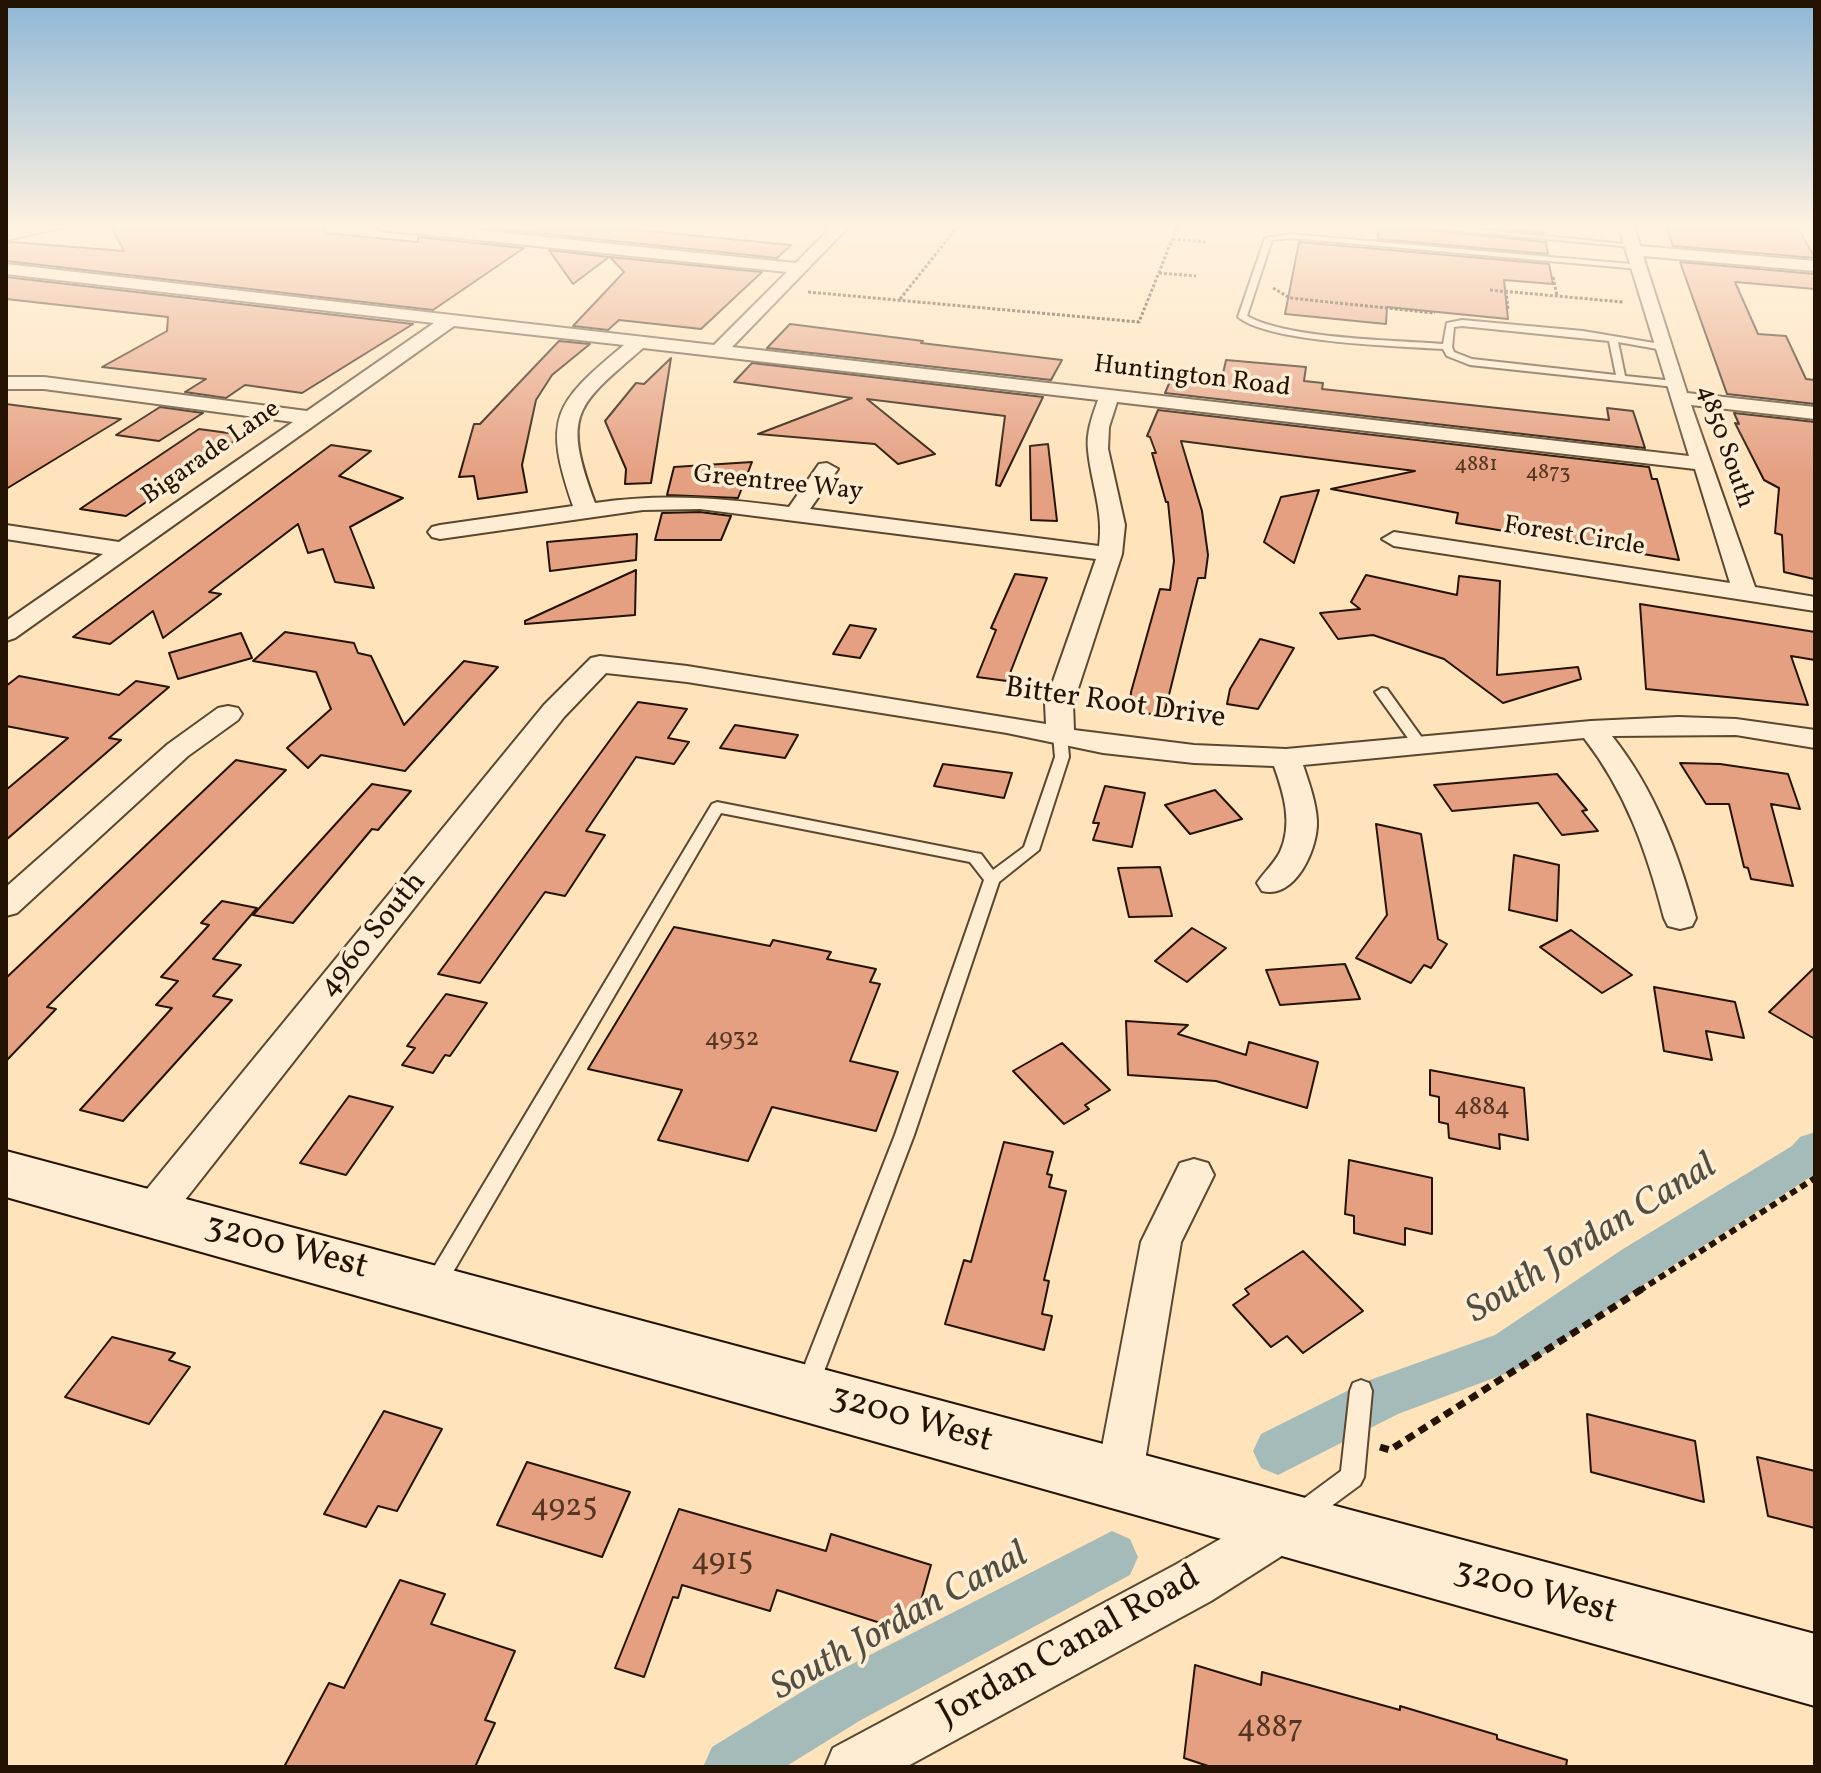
<!DOCTYPE html>
<html>
<head>
<meta charset="utf-8">
<style>
  body { margin:0 }
  #map { position:relative; width:1821px; height:1773px; overflow:hidden; background:#fee3bb; font-family:Vollkorn,serif }
  canvas { display:block }
  .frame { position:absolute; inset:0; border:8px solid #241302; pointer-events:none }
</style>
</head>
<body>
<div id="map">
<canvas width="1821" height="1773"></canvas>
<div class="frame"></div>
</div>
<script>
const c = document.querySelector('canvas').getContext('2d');
c.lineJoin = 'round';
function paint(path, color) {
  c.fillStyle = color;
  c.fill(path, 'evenodd');
}
function trace(path, color, width, dash) {
  c.strokeStyle = color;
  c.lineWidth = width;
  c.lineCap = dash ? 'butt' : 'round';
  c.setLineDash(dash || []);
  c.stroke(path);
}
function write(font, color, halo, rows, align = 'center') {
  c.font = font + ' Vollkorn,serif';
  c.lineWidth = 7;
  c.setLineDash([]);
  c.textBaseline = 'middle';
  c.strokeStyle = halo;
  c.fillStyle = color;
  for (const [text, x, y, turn = 0] of rows) {
    c.save();
    c.translate(x, y);
    c.rotate((+turn || 0) * Math.PI / 180);
    c.textAlign = isNaN(turn) ? turn : align;
    if (halo) c.strokeText(text, 0, 0);
    c.fillText(text, 0, 0);
    c.restore();
  }
}
const canal = new Path2D(`
  M1815,1132V1174L1655,1277L1526,1366L1398,1414L1278,1475L1261,1468L1253,1451L1261,1434L1367,1381L1495,1335L1623,1249L1792,1146L1800,1137Z
  M1112,1531L1130,1539L1138,1557L1130,1575L861,1720L785,1767H703L712,1747L821,1680Z`);
const building = new Path2D(`
  M138,225H324L325,233L418,242V237L524,248L433,310L6,261V243L12,242L124,251L112,229Z
  M459,225H586L791,245L777,258Z
  M1378,225L1546,242L1548,254L1378,239Z
  M1463,225H1543L1544,233Z
  M1666,225H1796L1815,258L1673,246Z
  M1299,242L1549,264L1553,284L1504,280L1508,319L1387,307L1386,324L1285,314Z
  M549,250L609,257L573,284Z
  M610,257L762,272L701,329L619,320L608,330L573,326L624,272Z
  M1680,262L1815,274V289L1735,282L1758,334L1786,336L1806,379L1815,380V404L1727,394Z
  M6,277L413,324L302,393L245,385L226,398L185,392L206,379L102,367L167,331L168,317L6,299Z
  M790,324L923,341L921,343L1062,360L1051,380L767,348Z
  M559,341L590,344L552,375L536,400L522,465L527,492L478,499L474,476L459,477L474,424H480Z
  M671,358L651,483L625,484L626,469L605,421L636,383L644,384Z
  M1226,360L1306,367L1304,381L1323,383L1322,389L1609,420L1607,408L1633,411L1645,448L1165,393L1174,372L1222,378Z
  M752,363L1043,397L1000,486L996,485L1005,416L867,399L935,454L898,464L875,444L758,434L852,398L734,382Z
  M6,404L121,419L6,489Z
  M160,407L203,413L159,441L116,435Z
  M1158,410L1649,467L1652,479H1657L1679,560L1456,523L1458,513L1331,489L1415,471L1181,441L1202,511L1208,555L1205,578H1198L1164,715L1130,712L1131,692L1160,589L1170,590L1174,561L1168,502H1166L1152,453H1156L1150,437L1147,436Z
  M1734,413L1815,422L1814,579L1784,572L1782,535L1775,533L1779,488L1764,480L1735,423L1739,424Z
  M199,429L243,435L126,516L80,509Z
  M1048,444L1057,521L1031,520L1030,446Z
  M331,445L371,451L339,476L403,498L350,527L374,588L335,582L323,549L308,553L298,524L209,592L221,594L163,638L153,611L110,644L73,637Z
  M752,462L738,498L667,495L674,467Z
  M1319,490L1294,563L1264,542L1281,497Z
  M700,512L731,516L721,540H655L662,513Z
  M637,534L636,560L550,571L547,542Z
  M636,570L635,615L525,624V621Z
  M1015,574L1047,578L1007,681L977,677L996,630L991,628Z
  M1366,575L1457,595L1459,576L1500,581L1497,675L1578,667L1581,679L1503,703L1444,659L1373,635L1338,639L1320,613L1360,609L1351,602Z
  M1640,604L1815,632V660L1791,656L1808,705L1646,689Z
  M850,625L876,629L860,658L833,654Z
  M285,632L354,643L358,653L371,656L404,725L464,661L498,667L405,771L321,755L308,768L287,748L331,709L316,672L253,661Z
  M241,633L252,658L178,679L169,653Z
  M1260,639L1294,648L1258,709L1227,704L1230,689Z
  M19,676L119,695L136,681L169,687L109,738L121,740L6,840V790L68,738L6,726V686Z
  M638,702L687,709L668,738L689,742L674,764L636,757L586,831L605,835L565,896L545,892L480,983L438,974Z
  M735,725L798,735L785,758L720,748Z
  M236,760L286,770L47,1007L56,1009L6,1061V978Z
  M1680,763L1720,764L1788,774L1800,809L1771,804L1793,886L1751,879L1748,868L1744,867L1729,804H1706Z
  M943,764L1012,773L1004,798L934,786Z
  M1557,774L1587,810L1582,811L1598,831L1562,835L1538,803L1452,811L1434,785Z
  M372,784L411,791L378,830L372,829L293,923L253,915Z
  M1105,786L1145,793L1132,847L1093,840L1099,823H1093Z
  M1215,790L1242,819L1190,834L1165,805Z
  M1376,824L1421,834L1438,939L1447,944L1431,968L1424,965L1411,983L1356,958L1387,915Z
  M1514,855L1559,865L1557,921L1509,910Z
  M1160,867L1172,916L1129,917L1118,868Z
  M222,901L257,908L213,959L241,965L213,996L232,1000L123,1121L80,1110L172,1008L156,1005L178,981L161,977L209,925L201,923Z
  M674,927L770,946L773,940L831,952L827,959L876,969L870,982L880,984L850,1061L898,1072L876,1131L772,1107L748,1161L658,1140L682,1090L588,1069Z
  M1192,928L1226,948L1187,982L1155,961Z
  M1571,930L1632,975L1602,993L1540,947Z
  M1345,964L1360,999L1280,1005L1266,970Z
  M1815,967V1039L1769,1012Z
  M1654,987L1735,1002L1744,1038L1706,1031L1712,1060L1664,1051Z
  M446,994L487,1003L450,1056L445,1055L433,1073L402,1065L415,1048L407,1046Z
  M1126,1021L1188,1025L1178,1034L1246,1055L1249,1042L1318,1062L1307,1108L1216,1081L1128,1075Z
  M1062,1043L1110,1090L1085,1105L1089,1109L1064,1124L1013,1071Z
  M1430,1070L1524,1088L1528,1140L1499,1134L1500,1149L1449,1138L1448,1124L1439,1122V1097L1430,1095Z
  M349,1096L393,1107L346,1175L300,1163Z
  M1004,1142L1053,1152L1047,1174L1052,1175L1049,1187L1066,1191L1044,1280L1049,1281L1042,1314L1052,1316L1044,1350L945,1324L964,1260L971,1262Z
  M1349,1160L1432,1178V1234L1405,1228V1245L1354,1233V1216L1345,1214Z
  M1303,1251L1363,1311L1303,1353L1287,1336L1271,1347L1233,1305L1249,1294L1245,1289Z
  M112,1337L175,1353L169,1360L190,1367L149,1424L65,1397Z
  M384,1411L442,1429L397,1511L378,1506L366,1527L324,1514Z
  M1587,1414L1695,1441L1704,1502L1591,1472Z
  M1757,1457L1815,1471V1528L1768,1516Z
  M527,1462L630,1492L602,1557L497,1525Z
  M679,1509L826,1551L831,1534L931,1565L916,1618L897,1612L893,1627L777,1590L770,1611L682,1585L678,1598L673,1597L644,1677L615,1668Z
  M400,1580L445,1594L431,1624L515,1651L485,1720L495,1723L475,1767H284L329,1683L344,1688Z
  M1195,1665L1261,1685L1262,1672L1400,1710V1706L1497,1735V1739L1567,1760L1566,1767H1211L1184,1758Z`);
const pathFar2 = new Path2D(`
  M1173,239L1206,242
  M1159,273L1196,276
  M1553,277L1557,296
  M1273,288L1290,298L1435,313
  M1490,290L1623,302
  M1506,291L1508,310
  M808,292L1139,322L1178,225
  M900,299L959,225`);
const pathFar1 = new Path2D(`
  M1639,1291L1815,1178`);
const path = new Path2D(`
  M1380,1447L1390,1450L1642,1289`);
const lane = new Path2D(`
  M1398,225H1430L1636,245L1632,247Z
  M1290,234L1642,265L1639,269L1290,238L1272,240L1247,316C1288,339 1393,340 1443,344L1447,323L1462,320L1583,331L1666,345V349L1663,350L1618,342L1625,376L1675,381L1680,384L1675,387L1470,365L1447,356L1443,349C1399,346 1269,343 1238,317L1265,238ZM1462,326L1609,341L1616,375L1472,359L1454,352L1452,347L1454,327Z
  M1382,688L1387,689L1425,742L1427,745L1425,748H1415L1375,692Z
  M1060,731L1067,735L1069,757L1039,850L999,882L914,1135L815,1395L807,1398L799,1395L796,1387L895,1135L984,880L970,862L721,813L442,1291L435,1293L428,1291L424,1284L428,1277L712,804L717,802L975,853L981,854L993,870L1024,847L1055,757L1053,735Z
  M1361,1380L1369,1383L1372,1391L1364,1477L1360,1485L1311,1521L1303,1525L1295,1521L1291,1513L1295,1505L1341,1471L1350,1391L1353,1383Z`);
const street = new Path2D(`
  M37,225H74L6,240V230Z
  M373,225H428L796,263L833,225H850L732,347L1689,456L1618,225H1634L1640,246L1815,261V271L1643,256L1687,393L1815,407V419L1691,405L1755,587L1815,597V611L1394,546L1382,539L1394,532L1730,583L1695,469L1117,402L1109,427L1108,449L1125,525L1122,554L1073,704L1074,730L1194,745L1286,749L1591,721L1678,717L1736,719L1815,730V748L1736,735L1612,736C1655,790 1678,853 1696,918L1692,926L1680,929L1668,926L1664,918C1647,852 1626,792 1584,738L1303,765C1309,783 1316,802 1317,821C1318,849 1295,900 1262,891L1257,883C1264,872 1274,864 1280,852C1293,824 1284,794 1274,766L1194,763L1103,753L1007,733L687,682L606,673L564,717L166,1224L152,1229L138,1224L132,1212L138,1200L544,705L591,658L600,656L687,666L1046,724L1045,704L1096,559L700,509L643,510L440,539L432,537L428,532L432,527L440,525L573,506C543,418 553,404 624,345L454,326L15,638L6,641V621L103,554L6,539V525L119,542L293,422L44,389H6V377H44L307,411L434,323L6,274V264L714,345L787,272L381,230ZM643,348L1098,400C1092,417 1086,433 1088,450C1091,483 1104,512 1099,546L810,509L838,469L827,463L819,464L789,507C721,498 664,493 595,503C562,413 575,407 643,348Z
  M228,706L238,708L242,714L238,720L188,756L17,913L6,916V887L168,744L218,708Z
  M1194,1159L1208,1163L1214,1175L1181,1242L1142,1479L1136,1496L1119,1502L1102,1496L1096,1479L1141,1242L1180,1163Z
  M1285,1502L1302,1509L1309,1526L1302,1543L1211,1601L906,1767H825L833,1748L1175,1565Z`);
const secondary = new Path2D(`
  M6,1151L1815,1634V1706L6,1197Z`);
const farNumbernames = [
  ["4881",1476,466],
  ["4873",1548,474]
];
const farStreetnames = [
  ["Huntington Road",1192,378,7],
  ["4850 South",1724,447,71],
  ["Bigarade Lane",212,454,-35],
  ["Greentree Way",778,485,6],
  ["Forest Circle",1574,538,9]
];
const numberNames = [
  ["4932",732,1040],
  ["4884",1482,1109]
];
const streetNames = [
  ["Bitter Root Drive",1115,705,8],
  ["4960 South",374,936,-51]
];
const nearNumbernames = [
  ["4925",564,1509],
  ["4915",722,1563],
  ["4887",1270,1730]
];
const nearStreetnames = [
  ["3200 West",286,1249,15],
  ["3200 West",911,1421,16],
  ["3200 West",1535,1594,15],
  ["Jordan Canal Road",1070,1648,-29]
];
const nearWaternames = [
  ["South Jordan Canal",1593,1241,-32],
  ["South Jordan Canal",901,1624,-29]
];
paint(canal, '#a4bbba');
paint(building, '#e5a082');
trace(building, '#241302', 2);
trace(lane, '#5a4730', 4);
trace(street, '#5a4730', 4);
trace(secondary, '#241302', 4);
trace(pathFar2, '#241302', 3, [3, 2]);
trace(pathFar1, '#241302', 6, [7, 5]);
trace(path, '#241302', 7, [9, 6]);
paint(lane, '#feedd3');
paint(street, '#feedd3');
paint(secondary, '#feedd3');
const sky = c.createLinearGradient(0, 0, 0, 473);
sky.addColorStop(0, '#8db7d6');
sky.addColorStop(0.48, '#fff2e0');
sky.addColorStop(1, '#fff2e000');
c.fillStyle = sky;
c.fillRect(0, 0, 1821, 473);
write('22px', '#543622', null, farNumbernames);
write('26px', '#241302', '#feedd3', farStreetnames);
write('26px', '#543622', null, numberNames);
write('30px', '#241302', '#feedd3', streetNames);
write('32px', '#543622', null, nearNumbernames);
write('36px', '#241302', '#feedd3', nearStreetnames);
write('italic 38px', '#514e42', '#feedd3', nearWaternames);
</script>
</body>
</html>
